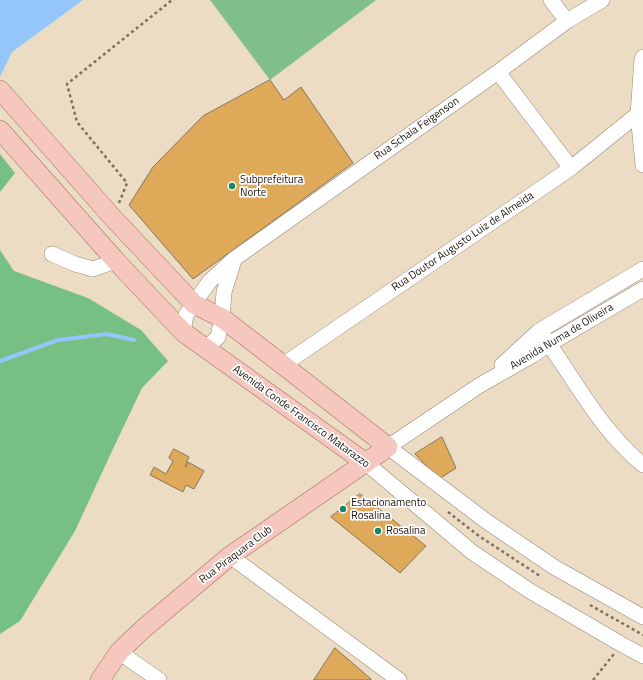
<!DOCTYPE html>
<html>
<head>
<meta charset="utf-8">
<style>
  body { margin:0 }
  canvas { display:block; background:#eddcc4 }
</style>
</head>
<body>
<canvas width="643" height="680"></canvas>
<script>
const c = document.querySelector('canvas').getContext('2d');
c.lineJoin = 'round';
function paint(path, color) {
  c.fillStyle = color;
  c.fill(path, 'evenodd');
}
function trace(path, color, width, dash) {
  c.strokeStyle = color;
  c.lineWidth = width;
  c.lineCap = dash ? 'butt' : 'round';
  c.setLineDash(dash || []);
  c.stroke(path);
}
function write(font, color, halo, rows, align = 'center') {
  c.font = font + ' "Titillium Web",sans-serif';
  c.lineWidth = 3.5;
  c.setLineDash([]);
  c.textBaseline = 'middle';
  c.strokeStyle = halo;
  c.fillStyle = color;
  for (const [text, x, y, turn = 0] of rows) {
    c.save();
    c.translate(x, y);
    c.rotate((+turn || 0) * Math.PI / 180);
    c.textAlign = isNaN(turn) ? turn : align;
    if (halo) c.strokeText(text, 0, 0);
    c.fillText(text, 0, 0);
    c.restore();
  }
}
const green = new Path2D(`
  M210,0H376L270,80Z`);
const forest = new Path2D(`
  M0,154L15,173L0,192Z
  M0,250L14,271L88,298L141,330L168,361L142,388L112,451L75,531L20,621L0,634Z`);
const water = new Path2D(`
  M0,0H83L12,52L0,77Z`);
const stream = new Path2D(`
  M0,361L58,340L107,334L134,340`);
const building = new Path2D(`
  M270,80L284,100L301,87L353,163L193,279L129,205L153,167L203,116Z
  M442,437L456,468L439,479L415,454Z
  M174,449L189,457L185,466L186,467L188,462L204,471L194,489L186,485L183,492L150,475L154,467L166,474L173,461L169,458Z
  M360,494L426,546L400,573L331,517Z
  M335,648L371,679V680H314Z`);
const path = new Path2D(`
  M119,203L127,183L77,122L67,84L172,0
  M448,512L479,536L540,576
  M590,605L643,635
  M593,680L614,654`);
const minor = new Path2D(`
  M551,0L567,21
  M643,57L642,59L638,114L643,165
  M498,72L571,168
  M52,254L75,264L93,269L116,261
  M643,289L549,344L533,355L480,385L388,447L486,521L554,567L643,617
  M183,332L186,315L209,282L234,259L498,72L567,21L602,0
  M544,337C575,380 601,431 643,465
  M206,348L218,337L222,318L224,292L234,260
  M283,365L571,168L638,114
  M502,365L539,331L643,269
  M366,463L472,552L530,591L621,644L643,656
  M230,556L399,680
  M119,652L159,680`);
const major = new Path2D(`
  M0,90L113,218L194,304L222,318L283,365L388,447L230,556L143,629L119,652L100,680
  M0,130L116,261L183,332L366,463`);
const markers = [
  [232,186,4,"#1b8663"],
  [343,509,4,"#1b8663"],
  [378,531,4,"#1b8663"]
];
const streetNames = [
  ["Rua Schaia Feigenson",417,129,-35],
  ["Rua Doutor Augusto Luiz de Almeida",463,242,-34],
  ["Avenida Numa de Oliveira",562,337,-31],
  ["Avenida Conde Francisco Matarazzo",301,417,36],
  ["Rua Piraquara Club",236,555,-37]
];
const poiNames = [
  ["Subprefeitura",240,180],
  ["Norte",240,193],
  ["Estacionamento",351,503],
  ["Rosalina",351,516],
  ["Rosalina",386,531]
];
paint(green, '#81bf8a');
paint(forest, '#76c083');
paint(water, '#94c6fc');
trace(stream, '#94c6fc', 4);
paint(building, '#dfa95a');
trace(building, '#84745f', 1);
trace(minor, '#998873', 16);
trace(major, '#a46f64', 20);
trace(path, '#7c7061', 2.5, [3, 3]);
trace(minor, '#fff', 15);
trace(major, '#f5c7bf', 19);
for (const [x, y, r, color] of markers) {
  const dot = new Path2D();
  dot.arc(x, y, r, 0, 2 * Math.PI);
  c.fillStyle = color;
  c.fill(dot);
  trace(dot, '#fff', 1.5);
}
write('11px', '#1a130b', '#fff', streetNames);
write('11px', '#1a130b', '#fff', poiNames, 'left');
</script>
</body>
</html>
